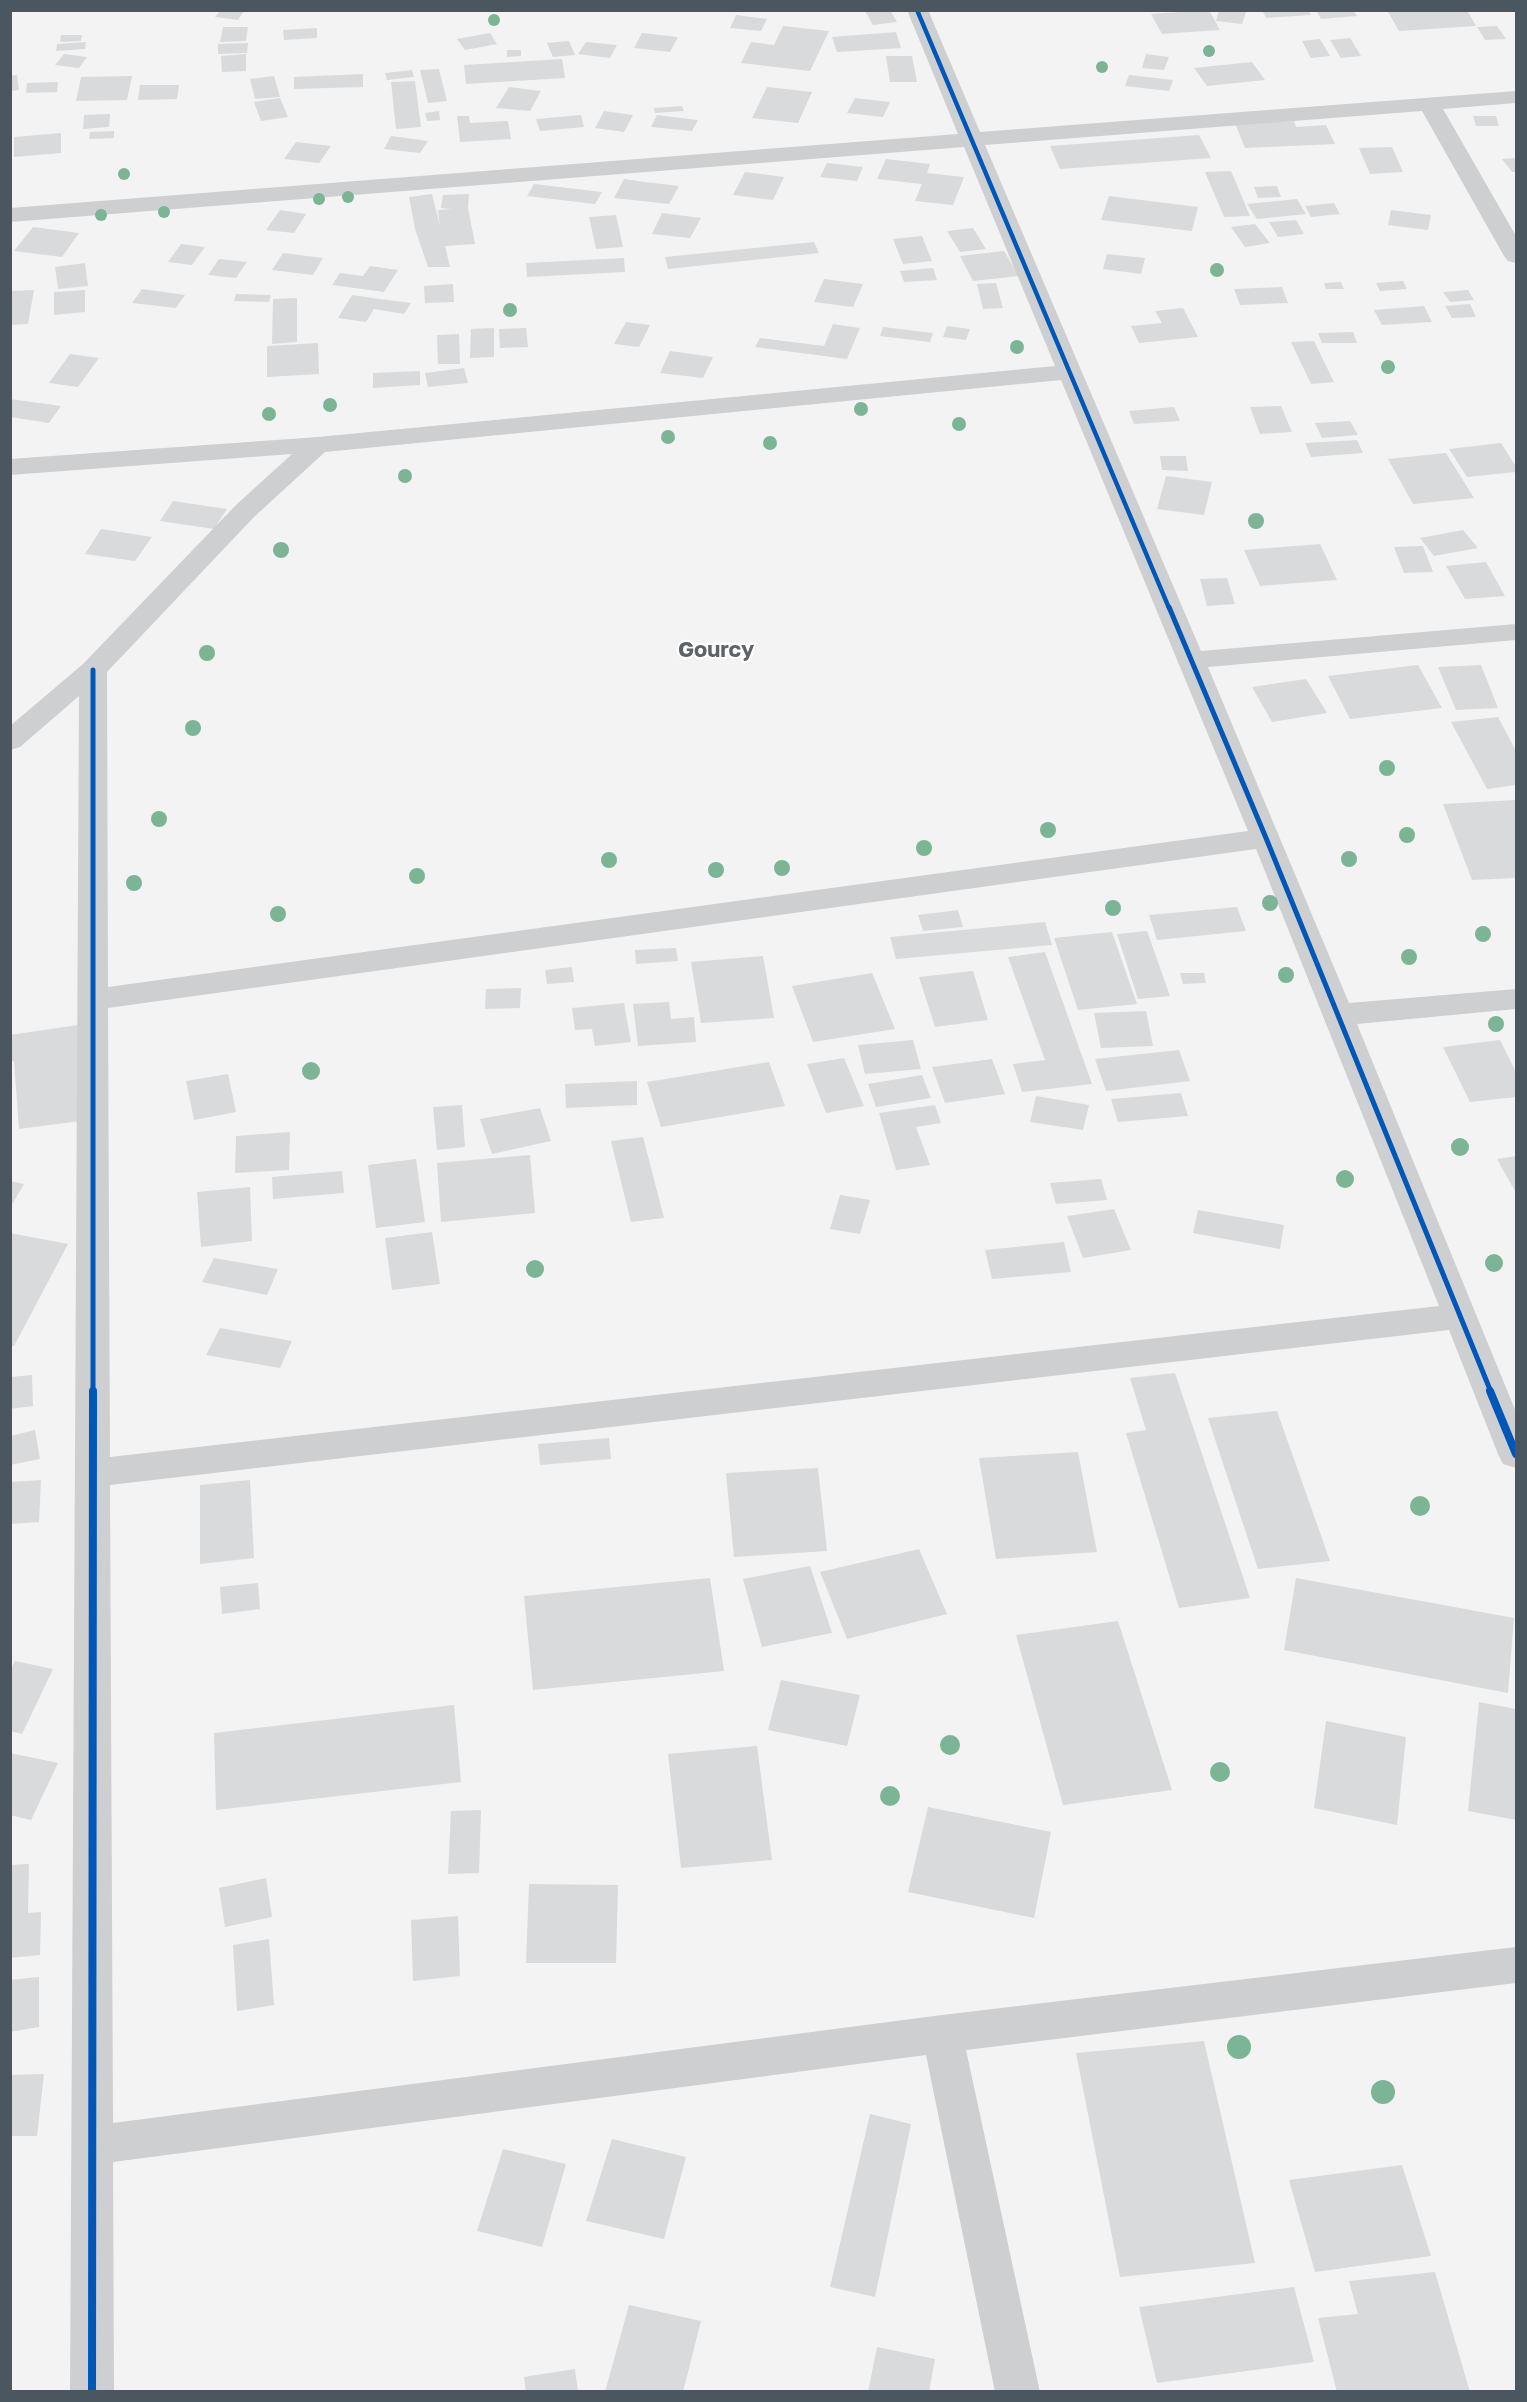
<!DOCTYPE html>
<html>
<head>
<meta charset="utf-8">
<style>
  body { margin:0 }
  #map { position:relative; width:1527px; height:2402px; overflow:hidden; background:#f3f3f3; font-family:"Golos Text",sans-serif }
  canvas { display:block }
  .frame { position:absolute; inset:0; border:12px solid #4a5660; pointer-events:none }
</style>
</head>
<body>
<div id="map">
<canvas width="1527" height="2402"></canvas>
<div class="frame"></div>
</div>
<script>
const c = document.querySelector('canvas').getContext('2d');
c.lineJoin = 'round';
function paint(path, color) {
  c.fillStyle = color;
  c.fill(path, 'evenodd');
}
function trace(path, color, width, dash) {
  c.strokeStyle = color;
  c.lineWidth = width;
  c.lineCap = dash ? 'butt' : 'round';
  c.setLineDash(dash || []);
  c.stroke(path);
}
function write(font, color, halo, rows, align = 'center') {
  c.font = font + ' "Golos Text",sans-serif';
  c.lineWidth = 4.5;
  c.setLineDash([]);
  c.textBaseline = 'middle';
  c.strokeStyle = halo;
  c.fillStyle = color;
  for (const [text, x, y, turn = 0] of rows) {
    c.save();
    c.translate(x, y);
    c.rotate((+turn || 0) * Math.PI / 180);
    c.textAlign = isNaN(turn) ? turn : align;
    if (halo) c.strokeText(text, 0, 0);
    c.fillText(text, 0, 0);
    c.restore();
  }
}
const building = new Path2D(`
  M221,10H245L238,20L215,17Z
  M890,10L897,22L873,25L865,11Z
  M1209,10L1220,30L1162,34L1151,14Z
  M1219,10H1233L1246,12L1242,24L1216,21Z
  M1262,10H1308L1311,15L1266,18Z
  M1316,10H1353L1357,16L1321,19Z
  M1387,10H1467L1476,26L1399,31Z
  M736,15L767,19L761,31L730,28Z
  M783,26L829,31L810,71L741,63L751,42L774,45Z
  M1497,26L1506,39L1485,40L1477,27Z
  M223,27H248L246,41L220,42Z
  M317,28V38L284,40L283,30Z
  M896,32L901,48L837,52L832,37Z
  M490,33L497,44L465,50L457,39Z
  M642,33L678,37L670,52L634,48Z
  M61,35H82L81,41L60,42Z
  M1350,38L1361,56L1341,58L1330,40Z
  M1320,39L1330,56L1311,58L1302,41Z
  M569,41L575,55L553,57L547,43Z
  M86,42L85,49L56,51L57,44Z
  M586,42L617,45L610,58L578,54Z
  M248,43L247,53L218,54V44Z
  M507,50H521V56L507,57Z
  M64,54L87,57L79,68L55,65Z
  M246,54V71L222,72L221,56Z
  M1146,54L1169,57L1164,70L1142,68Z
  M886,56H912L917,82H890Z
  M562,59L565,78L466,84L464,65Z
  M1252,62L1265,80L1207,86L1194,68Z
  M439,69L447,101L428,103L420,70Z
  M412,70L414,77L387,80L385,73Z
  M363,74V87L294,89V77Z
  M17,75L19,90L10,91V76Z
  M1129,75L1173,80L1169,91L1125,86Z
  M132,76L127,100L76,101L81,77Z
  M274,76L280,97L255,99L250,79Z
  M415,81L421,127L396,129L391,82Z
  M58,82L57,92L26,93L27,83Z
  M140,85H179L177,99L138,100Z
  M509,87L541,91L530,111L496,108Z
  M767,87L812,92L798,123L752,118Z
  M280,98L288,117L261,121L254,102Z
  M855,98L890,102L883,117L847,113Z
  M682,106L684,111L655,113L654,108Z
  M439,111L440,120L427,121L425,113Z
  M604,111L633,115L624,132L595,128Z
  M110,114L109,127L83,129L84,115Z
  M581,115L584,127L540,131L536,119Z
  M657,115L698,120L692,131L651,127Z
  M457,116H469L470,123L508,121L511,139L460,142Z
  M1473,116H1496L1499,126H1476Z
  M1294,121L1296,127L1326,125L1335,144L1245,148L1235,123Z
  M114,131V138L89,139L90,132Z
  M61,133V153L14,157V137Z
  M1199,135L1211,158L1060,169L1050,146Z
  M391,136L428,141L420,153L384,149Z
  M296,142L331,146L319,163L284,159Z
  M1392,147L1403,172L1370,174L1359,148Z
  M1516,158V172H1512L1502,159Z
  M886,159L930,164L927,173L964,177L953,205L915,201L922,184L877,179Z
  M827,163L863,167L857,181L820,177Z
  M1231,171L1250,216L1224,217L1205,172Z
  M745,172L784,177L773,200L733,195Z
  M624,179L645,182L679,186L669,204L614,198Z
  M534,184L602,192L595,204L527,196Z
  M1277,186L1281,197L1258,198L1254,187Z
  M432,194L440,226L438,210L452,209L441,208L443,195L469,194L468,208L475,244L445,246L450,267H428L415,229L409,197Z
  M1109,196L1198,207L1192,231L1101,220Z
  M1297,199L1306,214L1257,219L1247,204Z
  M1334,203L1340,214L1311,217L1305,206Z
  M280,210L306,214L294,233L266,230Z
  M1391,210L1431,215L1428,230L1388,225Z
  M662,213L701,218L690,238L652,234Z
  M616,215L623,247L596,249L589,217Z
  M1296,220L1304,234L1278,237L1269,222Z
  M1255,224L1270,243L1245,247L1231,227Z
  M33,227L79,233L62,257L14,251Z
  M973,228L986,249L960,252L947,231Z
  M922,236L932,261L903,264L893,239Z
  M814,242L819,253L668,269L665,257Z
  M181,244L205,247L192,265L168,262Z
  M1004,251L1019,276L973,281L960,256Z
  M283,253L323,258L313,275L272,270Z
  M1107,254L1145,258L1141,274L1103,269Z
  M624,258L625,272L527,277L526,263Z
  M219,259L247,262L236,278L208,275Z
  M85,263L88,286L58,289L55,267Z
  M370,266L398,270L384,292L332,285L340,273L363,276Z
  M933,268L937,280L904,282L900,271Z
  M824,279L863,284L853,307L814,302Z
  M1403,281L1407,289L1380,291L1376,283Z
  M1341,282L1344,289H1326L1324,283Z
  M996,283L1003,308L983,309L977,284Z
  M453,284L454,302L425,303L424,286Z
  M1282,287L1288,303L1240,305L1234,289Z
  M142,289L185,295L176,308L132,303Z
  M34,290L28,324L10,325V291Z
  M85,290V312L54,315V292Z
  M1468,290L1474,300L1450,302L1443,292Z
  M236,294L271,295L269,302L234,301Z
  M352,295L380,299L411,303L404,314L374,309L366,322L338,318Z
  M297,298V342L272,344L273,299Z
  M1470,304L1476,317L1452,318L1445,306Z
  M1424,306L1432,322L1382,325L1374,310Z
  M1183,308L1198,337L1139,343L1131,326L1162,323L1155,311Z
  M626,322L650,325L639,347L614,344Z
  M833,324L860,328L847,359L755,347L760,338L824,346Z
  M947,326L970,329L966,340L943,337Z
  M883,327L933,333L930,342L880,336Z
  M494,328V357L470,358L471,329Z
  M526,328L528,347L500,348L499,329Z
  M1353,332L1357,343H1322L1318,333Z
  M459,334L460,364H438L437,335Z
  M1314,341L1334,382L1311,384L1291,342Z
  M318,343L319,374L267,377V346Z
  M670,351L713,357L703,378L660,373Z
  M70,354L99,358L78,387L49,383Z
  M464,368L468,383L428,387L425,373Z
  M420,371V385L373,388V373Z
  M10,399L61,406L49,423L10,417Z
  M1281,406L1292,432L1260,434L1250,407Z
  M1174,407L1180,421L1134,424L1129,411Z
  M1350,421L1358,435L1322,438L1315,423Z
  M1357,440L1363,453L1311,457L1305,443Z
  M1501,443L1516,467V472L1467,477L1449,449Z
  M1446,453L1474,498L1413,504L1388,459Z
  M1160,456H1186L1188,471L1162,470Z
  M1166,476L1212,482L1204,515L1157,509Z
  M173,501L227,509L214,529L160,521Z
  M101,529L152,537L135,561L85,554Z
  M1463,530L1478,548L1434,556L1420,538Z
  M1320,544L1337,580L1260,586L1244,550Z
  M1423,546L1433,572L1404,573L1394,547Z
  M1486,562L1505,596L1465,599L1446,566Z
  M1227,578L1235,604L1207,606L1200,579Z
  M1418,665L1442,708L1350,719L1328,676Z
  M1481,665L1498,708L1456,710L1438,667Z
  M1306,679L1327,713L1272,722L1252,687Z
  M1498,717L1516,751V785L1487,789L1451,722Z
  M1516,800V878L1472,880L1443,804Z
  M1237,907L1246,931L1157,940L1149,915Z
  M958,910L963,927L923,931L918,915Z
  M1045,922L1052,945L896,959L890,937Z
  M1147,931L1170,996L1138,999L1117,934Z
  M1112,932L1137,1004L1078,1010L1054,938Z
  M676,948L678,961L636,964L635,950Z
  M1045,952L1092,1084L1022,1092L1013,1064L1045,1060L1008,957Z
  M763,956L774,1018L701,1023L691,962Z
  M572,967L574,982L547,984L545,970Z
  M973,971L988,1020L935,1027L919,977Z
  M872,973L895,1029L813,1042L792,986Z
  M1180,973H1204L1206,983L1183,984Z
  M521,988L520,1008L485,1009L486,989Z
  M669,1002L671,1019L694,1017L696,1042L638,1046L633,1004Z
  M624,1003L631,1042L595,1046L592,1029L575,1030L572,1008Z
  M1146,1011L1153,1046L1101,1048L1094,1013Z
  M85,1024L88,1120L19,1129L14,1061H10V1035Z
  M913,1040L921,1069L865,1074L858,1045Z
  M1500,1040L1516,1072V1097L1470,1102L1443,1047Z
  M1179,1050L1190,1081L1106,1091L1095,1059Z
  M844,1058L864,1106L826,1113L807,1064Z
  M992,1059L1005,1094L945,1103L932,1067Z
  M769,1062L785,1106L661,1127L647,1082Z
  M228,1074L236,1112L194,1120L186,1081Z
  M922,1075L931,1098L876,1107L868,1084Z
  M637,1081V1105L566,1108L565,1084Z
  M1181,1093L1188,1116L1118,1122L1111,1099Z
  M1036,1096L1089,1105L1083,1130L1030,1122Z
  M462,1105L465,1147L437,1150L433,1107Z
  M935,1105L941,1123L916,1127L930,1165L896,1170L879,1113Z
  M540,1108L551,1141L492,1154L480,1119Z
  M290,1132L289,1170L235,1173L236,1136Z
  M643,1137L664,1218L631,1222L611,1141Z
  M530,1155L535,1213L441,1222L437,1163Z
  M1516,1156V1193L1497,1159Z
  M416,1159L425,1222L376,1228L368,1165Z
  M342,1171L344,1193L273,1199L272,1177Z
  M1101,1179L1107,1200L1056,1204L1050,1183Z
  M10,1181L24,1184L10,1208Z
  M250,1187L252,1241L201,1247L197,1192Z
  M840,1195L870,1200L860,1234L830,1229Z
  M1114,1209L1131,1250L1083,1258L1067,1216Z
  M1198,1210L1284,1225L1280,1249L1193,1233Z
  M432,1232L440,1284L392,1290L385,1238Z
  M10,1233L68,1244L14,1346H10Z
  M1064,1242L1071,1272L992,1279L985,1250Z
  M214,1258L278,1269L267,1295L202,1282Z
  M220,1328L292,1341L280,1368L206,1355Z
  M1175,1373L1250,1598L1179,1608L1126,1433L1146,1430L1130,1378Z
  M32,1375L33,1406L10,1409V1377Z
  M1277,1411L1330,1561L1258,1569L1208,1418Z
  M35,1430L40,1459L10,1465V1436Z
  M609,1438L611,1459L540,1465L538,1444Z
  M1078,1452L1097,1552L996,1559L979,1458Z
  M818,1468L827,1551L734,1557L726,1473Z
  M41,1480L39,1522L10,1524V1482Z
  M250,1480L254,1558L200,1564V1485Z
  M919,1549L947,1614L847,1639L820,1572Z
  M810,1566L832,1633L762,1647L743,1579Z
  M710,1578L724,1671L533,1690L524,1596Z
  M1296,1578L1514,1618L1508,1693L1284,1650Z
  M258,1583L260,1609L222,1614L220,1587Z
  M1118,1621L1172,1790L1063,1805L1016,1635Z
  M15,1661L53,1669L22,1734L10,1731V1671Z
  M781,1680L860,1695L847,1746L768,1730Z
  M1479,1702L1516,1709V1820L1468,1811Z
  M454,1705L461,1782L216,1810L214,1733Z
  M1326,1721L1406,1737L1397,1825L1314,1808Z
  M757,1746L772,1860L681,1868L668,1754Z
  M10,1753L58,1763L31,1820L10,1815Z
  M928,1807L1051,1832L1034,1918L908,1892Z
  M481,1810L479,1873L448,1874L451,1811Z
  M29,1864L28,1913L41,1912L40,1955L10,1958V1865Z
  M266,1878L272,1917L225,1927L219,1888Z
  M529,1884L618,1885L616,1963H526Z
  M458,1916L460,1976L413,1981L411,1920Z
  M269,1939L274,2005L237,2011L233,1945Z
  M39,1977V2027L10,2032V1980Z
  M1204,2041L1255,2263L1120,2277L1076,2053Z
  M44,2074L37,2136H10V2075Z
  M870,2114L911,2124L875,2297L830,2287Z
  M612,2139L686,2157L664,2239L586,2221Z
  M503,2149L566,2164L542,2247L477,2231Z
  M1402,2165L1431,2256L1315,2272L1289,2180Z
  M1435,2272L1470,2392H1337L1318,2318L1358,2314L1349,2281Z
  M1294,2287L1314,2362L1157,2383L1139,2307Z
  M629,2305L701,2321L683,2392H605Z
  M877,2347L935,2359L929,2392H868Z
  M575,2369L578,2392H526L524,2377Z`);
const street = new Path2D(`
  M907,10H928L980,132L1516,91V103L1443,109L1516,236V263L1508,261L1504,256L1422,111L985,145L1201,651L1516,624V640L1208,667L1349,1003L1516,989V1009L1357,1024L1516,1412V1468L1503,1464L1498,1454L1449,1330L110,1485L113,2123L942,2015L1516,1947V1983L966,2050L1040,2392H995L926,2055L113,2162L114,2392H70L79,696L20,747L10,750V726L83,664L236,505L292,454L10,475V459L318,437L1055,366L964,147L10,222V208L958,134ZM1061,380L1248,831L108,987L107,672L254,517L325,452ZM1256,849L1439,1306L110,1457L108,1008Z`);
const cyclewayFar2 = new Path2D(`
  M917,10L1169,608`);
const cyclewayFar1 = new Path2D(`
  M1169,607L1266,838L1491,1392
  M93,1392V670`);
const cycleway = new Path2D(`
  M1490,1391L1516,1454
  M92,2392L93,1391`);
const trees = [
  [494,20,6],
  [1209,51,6],
  [1102,67,6],
  [124,174,6],
  [348,197,6],
  [319,199,6],
  [164,212,6],
  [101,215,6],
  [1217,270,7],
  [510,310,7],
  [1017,347,7],
  [1388,367,7],
  [330,405,7],
  [861,409,7],
  [269,414,7],
  [959,424,7],
  [668,437,7],
  [770,443,7],
  [405,476,7],
  [1256,521,8],
  [281,550,8],
  [207,653,8],
  [193,728,8],
  [1387,768,8],
  [159,819,8],
  [1048,830,8],
  [1407,835,8],
  [924,848,8],
  [1349,859,8],
  [609,860,8],
  [782,868,8],
  [716,870,8],
  [417,876,8],
  [134,883,8],
  [1270,903,8],
  [1113,908,8],
  [278,914,8],
  [1483,934,8],
  [1409,957,8],
  [1286,975,8],
  [1496,1024,8],
  [311,1071,9],
  [1460,1147,9],
  [1345,1179,9],
  [1494,1263,9],
  [535,1269,9],
  [1420,1506,10],
  [950,1745,10],
  [1220,1772,10],
  [890,1796,10],
  [1239,2047,12],
  [1383,2092,12]
];
const districtNames = [
  ["Gourcy",716,650]
];
paint(building, '#d9dadb');
paint(street, '#cdcfd1');
trace(cyclewayFar2, '#0057b8', 4.5);
trace(cyclewayFar1, '#0057b8', 5);
trace(cycleway, '#0057b8', 8);
c.fillStyle = '#7bb596';
for (const [x, y, r] of trees) {
  c.beginPath();
  c.arc(x, y, r, 0, 2 * Math.PI);
  c.fill();
}
write('bold 22px', '#5e6367', '#fff', districtNames);
</script>
</body>
</html>
